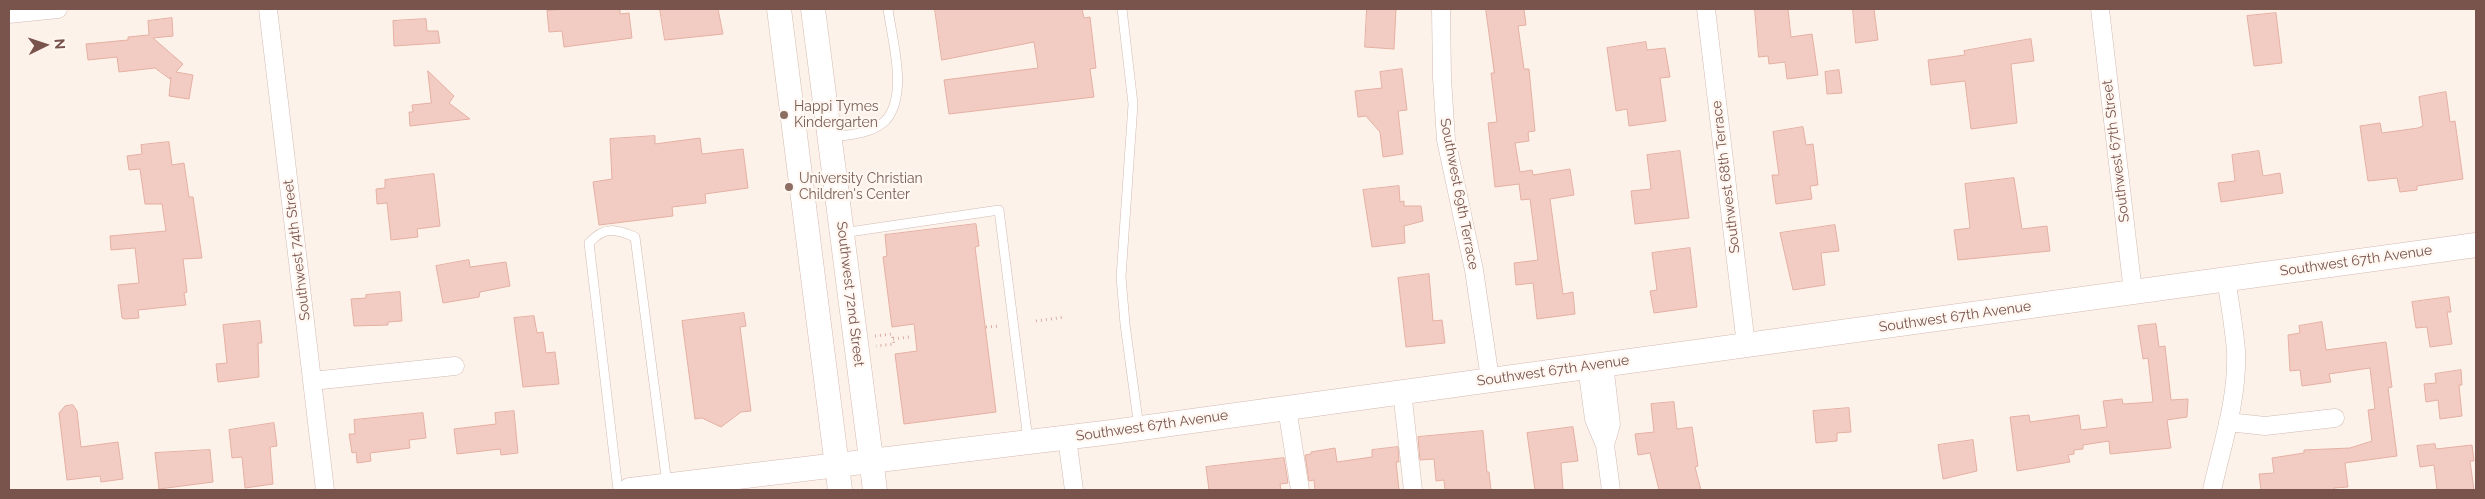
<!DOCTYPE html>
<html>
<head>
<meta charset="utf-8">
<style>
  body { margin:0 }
  #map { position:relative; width:2485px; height:499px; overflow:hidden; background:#fdf2ea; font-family:Raleway,sans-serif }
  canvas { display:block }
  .frame { position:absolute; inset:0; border:10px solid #78544d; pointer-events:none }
  .north { position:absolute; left:20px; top:20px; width:50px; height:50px; -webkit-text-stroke:4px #fff7f1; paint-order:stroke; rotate:86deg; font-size:14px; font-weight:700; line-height:20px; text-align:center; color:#78544d }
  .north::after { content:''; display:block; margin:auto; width:18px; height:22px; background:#78544d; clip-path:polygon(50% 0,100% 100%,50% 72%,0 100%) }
</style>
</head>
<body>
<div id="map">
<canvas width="2485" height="499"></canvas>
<div class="frame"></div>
<div class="north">N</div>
</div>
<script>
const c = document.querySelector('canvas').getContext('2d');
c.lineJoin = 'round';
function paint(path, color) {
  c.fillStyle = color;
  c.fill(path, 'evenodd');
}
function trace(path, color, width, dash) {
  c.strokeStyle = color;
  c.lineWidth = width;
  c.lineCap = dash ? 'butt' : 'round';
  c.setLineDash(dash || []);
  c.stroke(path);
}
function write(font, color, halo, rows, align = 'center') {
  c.font = font + ' Raleway,sans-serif';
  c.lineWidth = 4.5;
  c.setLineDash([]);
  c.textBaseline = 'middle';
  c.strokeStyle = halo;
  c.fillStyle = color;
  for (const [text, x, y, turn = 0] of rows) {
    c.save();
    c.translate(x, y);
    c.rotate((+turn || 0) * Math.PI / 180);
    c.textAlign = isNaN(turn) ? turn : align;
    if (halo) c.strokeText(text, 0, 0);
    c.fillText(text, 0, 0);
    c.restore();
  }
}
const building = new Path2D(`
  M567,9H620V14L629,13L632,38L564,47L562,31L549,32L547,11Z
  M660,9H718L723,34L665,40Z
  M935,9H1082L1084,18L1090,17L1096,68L1090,69L1094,97L949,114L944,80L1038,68L1034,42L942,60Z
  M1367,9H1396L1394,49L1365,47Z
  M1486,9H1524L1526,25L1518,26L1524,69H1529L1535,131L1528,132L1529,141L1515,143L1520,172L1532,170L1533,175L1570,169L1574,195L1550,199L1563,294L1573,292L1575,314L1537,319L1533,283L1516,285L1514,263L1538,260L1530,199L1521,200L1519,184L1495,187L1488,123L1497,122L1491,73H1494Z
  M1755,9H1788L1791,37L1812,34L1818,75L1787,79L1785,62L1769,64L1768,56L1759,57Z
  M1853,9H1874L1878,40L1856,43Z
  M2276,13L2282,63L2254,66L2247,16Z
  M172,18L173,36L153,38L183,64L176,72L193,75L189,99L169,96L171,77L170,79L155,68L119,72L117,57L88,60L86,44L128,40V37L149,35L148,21Z
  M426,19L427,31H438L440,43L394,46L393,21Z
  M2031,39L2034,61L2011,64L2017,123L1971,129L1965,81L1931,85L1928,60L1965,55L1964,51Z
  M1646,42L1647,50L1665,48L1670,77L1660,78L1666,121L1629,126L1627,109L1616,111L1607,48Z
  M1402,69L1407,110L1398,111L1403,154L1383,157L1380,132L1366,116L1358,117L1355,91L1382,88L1380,72Z
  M1839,70L1842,93L1827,94L1825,72Z
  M428,71L454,96L449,103L470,119L410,126L409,112H413L412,105L431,103Z
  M2446,92L2450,122L2455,121L2463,179L2417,186V190L2400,192L2397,178L2368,181L2360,126L2380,123L2382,133L2418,128L2423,126L2419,97Z
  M1803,127L1806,145L1813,144L1818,185L1810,186L1812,199L1776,204L1772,175H1779L1773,132Z
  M655,136V144L700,138L702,154L743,149L748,188L705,194L706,203L672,207L673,216L599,225L593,182L612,179L610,139Z
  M169,142L172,165L184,163L189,197H193L202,258L183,259L187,292L184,293L186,305L138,310L139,318L125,319L122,318L118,285L139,283L135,248L111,250L110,236L166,231L162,204H145L140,169L129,170L127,156L142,154L141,145Z
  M1680,151L1689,218L1635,224L1631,191L1651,189L1647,155Z
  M2259,151L2263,176L2280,173L2283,193L2221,202L2218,183L2235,181L2232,155Z
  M434,174L440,226L417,229L418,237L391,240L387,203L377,204L376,189L385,188V180Z
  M2014,178L2022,229L2047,226L2050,251L1958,260L1954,230L1970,228L1965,184Z
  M1399,186L1400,202L1404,201V206H1421L1423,221L1404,226L1405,243L1372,247L1363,190Z
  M976,224L979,246L975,247L996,412L904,424L895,354L917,351L914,324L892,327L883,257L887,256L885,235Z
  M1835,225L1839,251L1821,253L1825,285L1793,290L1780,233Z
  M1690,248L1697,307L1654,313L1650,291L1657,290L1652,253Z
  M469,260L470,267L506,262L510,286L480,292L479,297L443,303L436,266Z
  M1429,274L1433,321L1442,320L1445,343L1406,347L1398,278Z
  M400,292L402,321L388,322V325L354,326L351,299L366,298V295Z
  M2449,297L2451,312H2447L2452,344L2430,347L2427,327L2416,328L2412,302Z
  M744,313L746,326L740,327L751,411L741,412L721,427L702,418L695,419L682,321Z
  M534,316L537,333L543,332L546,353L555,352L559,384L523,387L514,318Z
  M260,321L262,343H258L259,377L218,382L216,364L227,363L223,325Z
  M2322,322L2326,350L2386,342L2392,387L2388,388L2397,456L2345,463L2348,487L2334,488L2335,490H2261L2259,474L2274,473L2272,458L2304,453V450L2350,448L2372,441L2368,410L2375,409L2370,368L2329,374L2331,382L2302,386L2300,370L2290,371L2288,335L2300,333L2299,326Z
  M2156,324L2159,347L2165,346L2171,400L2188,399L2187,417L2167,420L2171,448L2110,454L2109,441L2083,445V449L2074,450V454L2068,455L2070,462L2017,471L2010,417L2029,415L2030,422L2079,415L2081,430L2107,427L2103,401L2122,399L2123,404L2153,402L2148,358L2143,359L2138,326Z
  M2461,370L2462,385H2459L2462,416L2440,419L2438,400L2426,402L2424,384L2436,383L2435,374Z
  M1674,402L1677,429L1692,427L1698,466L1695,467L1701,490H1659L1650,453L1638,455L1635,434L1654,432L1651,404Z
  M73,405L77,411L81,447L118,442L123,479L101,482L100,476L67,480L59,413L65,406Z
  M1849,408L1851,432L1837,433V441L1816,443L1813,411Z
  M514,411L518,453L501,455L500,449L457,454L454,429L496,424L495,413Z
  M423,413L426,438L409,440L410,448L370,453L371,461L357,463L356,452L352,453L349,434H355L354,420Z
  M274,423L277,446L270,447L273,484L245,488L242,457L232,458L229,430Z
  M1573,427L1578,461L1561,463L1563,490H1535L1527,433Z
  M1483,431L1487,472H1489L1491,490H1445L1444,480L1436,481L1434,459L1420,460L1418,437Z
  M1973,440L1977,471L1943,479L1938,445Z
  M2435,444L2436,449L2472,445L2474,461H2470L2474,490H2437L2434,465L2420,467L2417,446Z
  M1398,447L1399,462H1396L1399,490H1315L1314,480L1309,481L1305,455L1311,454V452L1335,448L1337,462L1372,457V450Z
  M210,450L213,482L159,489L155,453Z
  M1284,458L1288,483L1280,484L1281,490H1209L1206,467Z`);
const path = new Path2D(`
  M1036,321L1065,317
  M986,327L1001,326
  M875,336L892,334L894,344L876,346
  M893,339L909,337`);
const lane = new Path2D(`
  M1122,9L1133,104L1121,277L1125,324L1139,428
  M830,137C847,135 872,134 885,121C909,96 892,40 888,9
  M842,233L999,210L1028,440
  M618,490L589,243C604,226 616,229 635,237L667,484`);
const street = new Path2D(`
  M268,9L325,490
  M1441,9L1442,78L1446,140L1474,270L1490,379
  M1706,9L1746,345
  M2100,9L2133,292
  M9,14L58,9
  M1604,364L1611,424L1605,445
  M1587,366L1594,419L1605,445L1611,490
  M312,381L455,366
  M1402,391L1413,490
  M1287,408L1300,490
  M2228,422L2265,426L2335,418
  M1067,438L1074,490
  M2212,490C2222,445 2238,399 2236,351C2234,327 2230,303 2226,279`);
const secondary = new Path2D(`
  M779,9L840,490
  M813,9L875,490
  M630,490L1112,432L2476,245`);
const markers = [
  [784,115,5,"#8d6e63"],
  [789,187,5,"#8d6e63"]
];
const educationNames = [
  ["Happi Tymes",794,107],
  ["Kindergarten",794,123],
  ["University Christian",799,179],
  ["Children's Center",799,195]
];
const streetNames = [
  ["Southwest 67th Street",2116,151,-97],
  ["Southwest 68th Terrace",1726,177,-97],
  ["Southwest 69th Terrace",1459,194,79],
  ["Southwest 74th Street",297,250,-97],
  ["Southwest 67th Avenue",2356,261,-8],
  ["Southwest 72nd Street",850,294,83],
  ["Southwest 67th Avenue",1955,317,-8],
  ["Southwest 67th Avenue",1553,371,-8],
  ["Southwest 67th Avenue",1152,426,-8]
];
paint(building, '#f2ccc2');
trace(building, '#e5afa2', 1);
trace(lane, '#d2bab2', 10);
trace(street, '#d2bab2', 19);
trace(secondary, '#d5b9af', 25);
trace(path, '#d8aea4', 3, [1, 4]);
trace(lane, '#fff', 9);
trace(street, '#fff', 18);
trace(secondary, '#fff', 24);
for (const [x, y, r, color] of markers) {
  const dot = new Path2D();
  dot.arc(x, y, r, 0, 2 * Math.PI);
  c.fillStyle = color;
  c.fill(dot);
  trace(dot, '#fff7f1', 2);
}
write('14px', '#785e54', '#fff7f1', educationNames, 'left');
write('14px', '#78544d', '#fff7f1', streetNames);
</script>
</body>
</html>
